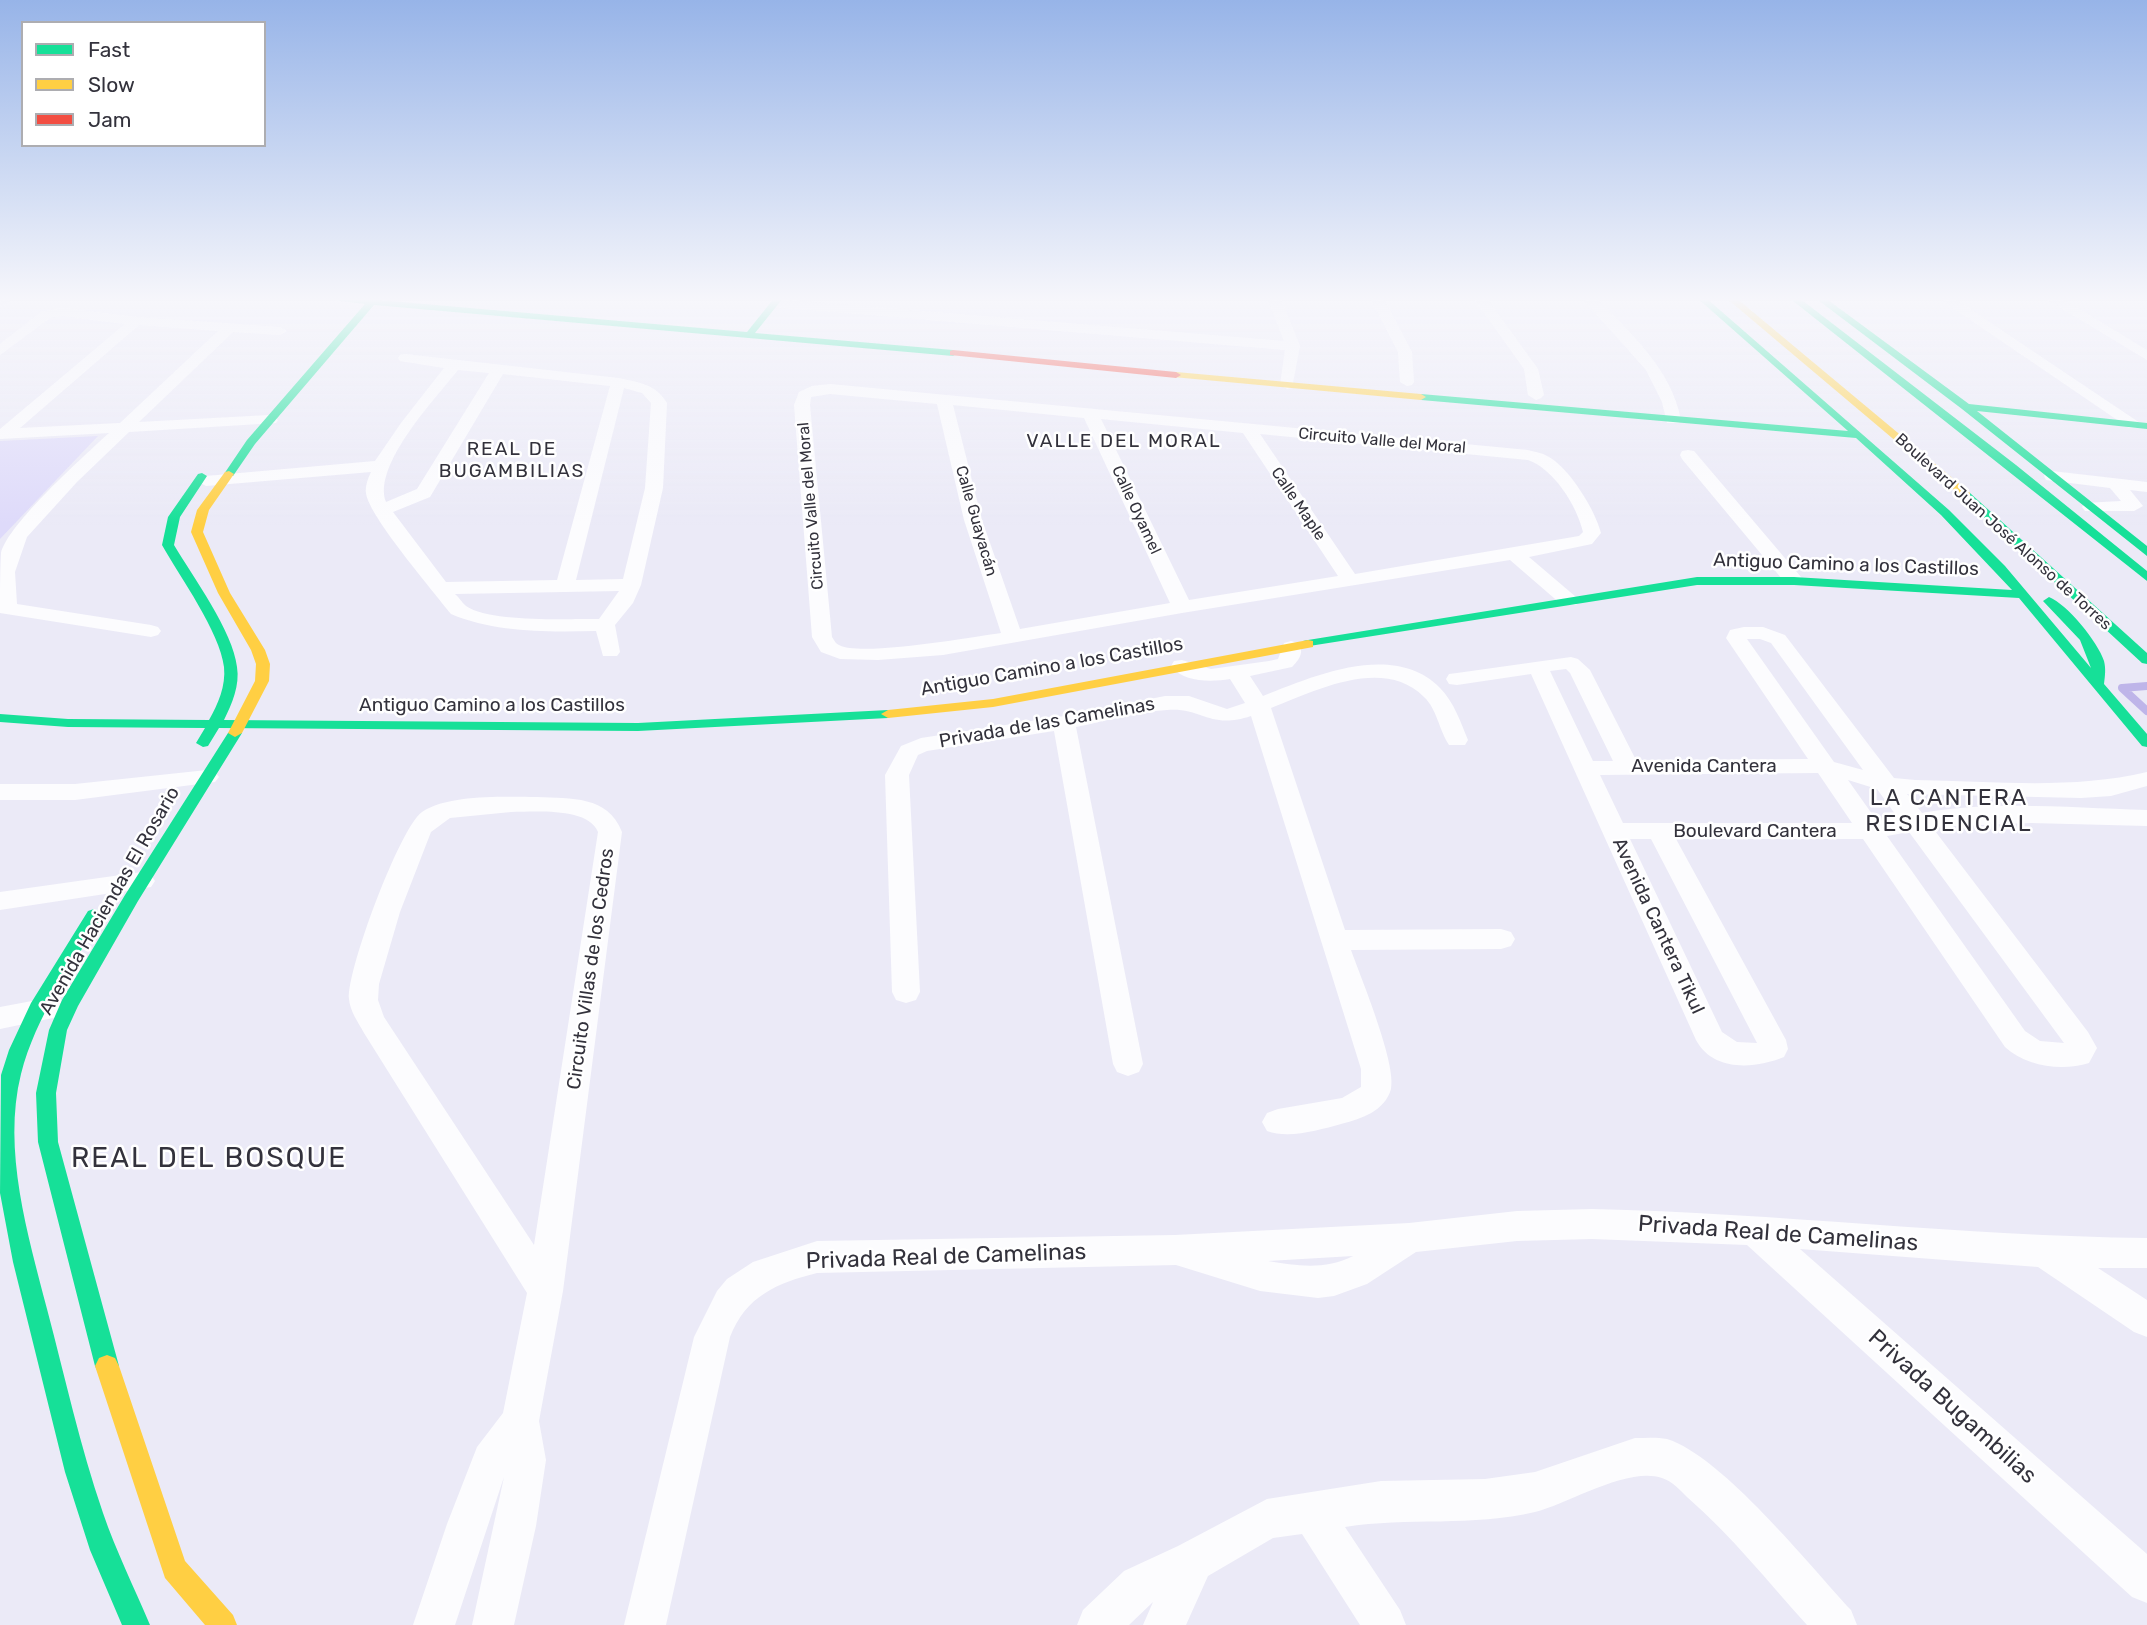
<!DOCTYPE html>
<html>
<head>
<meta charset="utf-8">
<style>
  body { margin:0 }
  #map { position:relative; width:2147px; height:1625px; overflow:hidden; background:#ebeaf7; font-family:Rubik,sans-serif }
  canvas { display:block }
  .legend { position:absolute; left:21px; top:21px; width:245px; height:126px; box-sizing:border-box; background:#fff; border:2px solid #adadb1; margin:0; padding:9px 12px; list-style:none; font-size:21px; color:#33323c }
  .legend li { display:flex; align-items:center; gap:14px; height:35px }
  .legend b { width:35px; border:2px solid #adadb1 }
</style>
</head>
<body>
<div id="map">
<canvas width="2147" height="1625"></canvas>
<ul class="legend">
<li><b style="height:9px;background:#16e098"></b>Fast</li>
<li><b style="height:9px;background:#ffcf43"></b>Slow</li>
<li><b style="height:9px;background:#f24e42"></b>Jam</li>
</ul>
</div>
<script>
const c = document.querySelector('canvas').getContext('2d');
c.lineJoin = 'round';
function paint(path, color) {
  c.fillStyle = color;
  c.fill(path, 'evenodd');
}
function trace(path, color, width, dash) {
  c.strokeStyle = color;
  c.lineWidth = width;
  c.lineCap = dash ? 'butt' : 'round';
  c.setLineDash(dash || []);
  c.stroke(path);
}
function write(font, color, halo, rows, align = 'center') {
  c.font = font + ' Rubik,sans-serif';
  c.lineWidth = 5;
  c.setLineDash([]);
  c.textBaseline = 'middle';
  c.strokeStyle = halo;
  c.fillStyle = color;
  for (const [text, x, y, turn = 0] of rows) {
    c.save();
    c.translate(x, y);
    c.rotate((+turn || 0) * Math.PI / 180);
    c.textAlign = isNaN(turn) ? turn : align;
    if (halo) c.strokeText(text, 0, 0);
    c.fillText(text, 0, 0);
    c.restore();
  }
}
const green = new Path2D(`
  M98,436L0,539V441Z`);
const stream = new Path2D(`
  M2147,686L2122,688L2147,711`);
const street = new Path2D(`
  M16,297L0,308L1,297Z
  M1267,297H1280L1300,346L1292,388L1287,389L1280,385L1285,350L776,307L769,303L776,299L1284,341Z
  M1370,297H1383L1412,352L1414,382L1412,385L1407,386L1400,382L1398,352Z
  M1473,297H1486L1538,369L1544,395L1541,398L1536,400L1528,395L1524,369Z
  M1581,297H1595C1631,334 1671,368 1681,420L1679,423H1667L1662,402L1646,370Z
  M1937,297H1952L2143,425L2141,428H2129Z
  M2043,297H2059L2147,350V360Z
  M62,308L136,317L280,327L287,331L280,335L233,332L139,422L270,415L278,420L276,423L129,432L77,482L27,537L15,572L17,604L151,625L158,627L161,631L158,635L151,637L0,613C0,594 0,571 1,553C8,524 84,456 109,433L0,439V429L125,324L62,316L50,318L0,355V344L41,312ZM139,325L218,331L120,423L20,428Z
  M405,354L618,378C638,382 656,384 667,403L663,488L641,585L633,603L615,625L620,652L617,656H603L596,631C548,632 496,633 451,614C434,592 368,515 366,493C365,487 368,478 371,472L206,486L197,481L206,476L375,461L401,423L444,368L400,361L398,358L400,355ZM458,370L489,373L417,489L386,502C372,465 436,398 458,370ZM503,374L610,386L557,580L446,582L393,512L430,497ZM624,388L642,393L651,403L645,488L623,579L576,580ZM619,591L599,619H590C561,619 489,622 466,606C462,603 459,597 455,594Z
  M830,384L1528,450C1535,452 1543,453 1549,457C1570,469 1595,510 1601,533L1592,544L1529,557L1576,597L1579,601L1576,605H1562L1510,560L1182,613L943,655L878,660L840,659L821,652L812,637L794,405L799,392L812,386ZM830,394L937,404L964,520L1001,633C973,637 860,657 839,645C835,643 835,641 832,637L810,405L811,397ZM953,405L1084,418L1170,603L1020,629L982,520ZM1101,419L1243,433L1338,576L1189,600ZM1260,434L1528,460C1554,469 1577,506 1583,532L1579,536L1355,574Z
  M1688,450L1694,451L1801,577L1804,581L1801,585H1787L1682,459L1680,455L1682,451Z
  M2052,471L2147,482V492L2130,490L2143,506L2134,511H2085L2082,507L2085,503L2121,501L2110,488L2046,480L2044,476L2046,472Z
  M1744,627H1763L1785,635L1894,778L1915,780C1992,781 2072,790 2147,772V786L2111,796L2081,798L1907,794L1922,813C1995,800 2073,808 2147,810V826L2031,823L1932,827L2088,1032L2097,1048L2089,1063C2061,1072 2026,1066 2005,1047L1863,839H1676L1786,1040L1788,1049L1784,1057C1755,1069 1713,1072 1696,1040L1531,674L1457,685L1449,684L1446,679L1449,674L1457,673L1571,657L1578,659L1590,670L1636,760L1808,759L1726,638L1730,630ZM1747,639H1760L1771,643L1863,770L1834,762ZM1566,669L1570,673L1613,761H1593L1550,671ZM1818,773L1852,823H1623L1600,775ZM1848,780L1877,789L1898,818L1877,821ZM1909,832L2064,1043L2040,1041L2025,1031L1887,836ZM1630,839H1651L1757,1043L1737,1042L1722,1032Z
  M1291,641L1298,643C1305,652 1299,660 1292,667L1250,676L1263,696C1314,676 1394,641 1440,688C1454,702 1461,723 1468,740L1465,745H1449C1439,730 1437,709 1424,697C1383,656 1315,691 1271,708L1345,930L1501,929L1511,932L1515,939L1511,946L1501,949L1351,950C1361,978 1397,1064 1391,1089C1385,1111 1361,1119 1341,1124C1319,1130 1289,1139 1267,1131L1262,1122L1267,1113L1278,1109L1342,1098L1361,1087V1069L1251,716C1209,730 1203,707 1167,710C1137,712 1106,721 1076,727L1143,1064L1139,1072L1128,1076L1117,1072L1113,1064L1054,731L927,751L918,755L909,775L920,992L916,1000L906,1003L896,1000L892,992L885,775L901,746L921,738L1064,716L1165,696H1189L1227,709L1245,703L1230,679C1212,682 1184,683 1171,666L1174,661L1182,660L1211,669L1269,661L1278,659L1284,643Z
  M207,770L215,772L219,777L215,782L75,800H0V784H75Z
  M537,797C571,799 608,795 622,832L563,1291L539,1421L546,1460L536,1526L514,1625H472L504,1477L455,1625H413L447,1524L477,1447L503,1413L527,1293L364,1033C358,1022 350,1011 349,999C346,972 400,827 422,812C449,794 505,797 537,797ZM511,812C535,812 588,807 598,832L534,1245L384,1017L378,1000L379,984L400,912L431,832L450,818Z
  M142,872L151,875L155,881L151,887L0,910V892Z
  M48,998L58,1001L62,1009L58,1017L0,1029V1007Z
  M1592,1209C1777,1213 1962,1236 2147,1238V1268H2098L2147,1300V1337L2134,1332L2038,1267L1800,1249L2147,1554V1603L2132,1597L1747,1245L1592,1239L1517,1241L1416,1252L1367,1284L1334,1296L1318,1298L1260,1291L1176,1265L817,1273C777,1283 746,1296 730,1337L666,1625H624L694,1337L717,1291L727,1279L753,1262L817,1241L1175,1235L1409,1223L1517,1211ZM1353,1256C1326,1270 1297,1266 1268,1261Z
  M1635,1438C1645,1438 1657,1437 1667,1439C1722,1456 1810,1566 1851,1610L1857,1625H1807C1768,1582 1731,1535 1687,1497C1680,1490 1672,1481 1662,1478C1629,1466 1569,1503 1535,1512C1473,1527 1407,1517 1345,1527L1400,1610L1406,1625H1360L1302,1534L1273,1538L1208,1576L1186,1625H1143L1153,1602L1129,1625H1077L1083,1610L1124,1571L1178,1546L1267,1499L1381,1481L1485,1479L1535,1472Z`);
const fast = new Path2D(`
  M310,297H380L378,300L747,332L775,297H784L755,333L953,350L958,353L953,356L374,305L255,444L233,476H225L224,474L247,440L365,304Z
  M1696,297H1705L1949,510L2005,566L2091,668L2080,640L2043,601L2049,597C2067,604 2098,642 2104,661C2106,669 2105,676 2104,684L2147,734V747L2142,746L2019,598L1794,585H1697L1303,647V641L1308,640L1697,577H1794L2012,590L1941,515L1856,438L1421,400L1416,397L1421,394L1848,431Z
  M1788,297H1798L2016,465L2147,571V581Z
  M1814,297H1824L1969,404L2147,423V429L1977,411L2147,546V556L1962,409Z
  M202,473L207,476L180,517L174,545C193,577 233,631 237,667C240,685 232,704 224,720L638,723L888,710L895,714L888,718L638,731L219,728L208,746L203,747L196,743L205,728L68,727L0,722V714L68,719L209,720C218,704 226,686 224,667C220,632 180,577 162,545L168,517L198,474Z
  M1962,493H1970L2147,653V664L2142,663L1962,497Z
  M235,729L242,733L138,901L78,1006L67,1030L56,1093L58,1142L119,1366L115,1374L107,1377L99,1374L95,1366L38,1142L36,1093L49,1030L62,1000L125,895L228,733Z
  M94,909L100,911L103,915C72,966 36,1016 21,1074C2,1150 28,1235 47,1309C65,1377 80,1446 103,1513C116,1551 134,1587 150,1625H122L90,1550L65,1472L13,1262L0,1193L1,1075L9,1050L31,1003L88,911Z`);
const slow = new Path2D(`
  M1725,297H1735L1970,493V497H1962Z
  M1176,372L1421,394L1426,397L1421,400L1173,377L1171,375Z
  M229,471L234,474L209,510L203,532L230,593L265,650L270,664L269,681L242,733L235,737L228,733L255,681L256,664L251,650L218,593L191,532L197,510L225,472Z
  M1308,640L1313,641V647L993,707L888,718L881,714L888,710L993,699Z
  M107,1355L115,1358L119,1366L185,1561L233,1615L237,1625H205L165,1578L95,1366L99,1358Z`);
const jam = new Path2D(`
  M953,350L1176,372L1181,375L1176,378L950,355V351Z`);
const farStreetnames = [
  ["Circuito Valle del Moral",1382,441,5],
  ["Calle Maple",1298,504,56],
  ["Circuito Valle del Moral",811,506,-95],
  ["Calle Oyamel",1136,510,65],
  ["Calle Guayacán",976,521,74],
  ["Boulevard Juan José Alonso de Torres",2003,532,42]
];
const farQuarternames = [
  ["VALLE DEL MORAL",1124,442],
  ["REAL DE",512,450],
  ["BUGAMBILIAS",512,472]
];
const streetNames = [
  ["Antiguo Camino a los Castillos",1846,565,2],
  ["Antiguo Camino a los Castillos",1052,667,-10],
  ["Antiguo Camino a los Castillos",492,706],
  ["Privada de las Camelinas",1047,723,-10],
  ["Avenida Cantera",1704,767],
  ["Boulevard Cantera",1755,832],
  ["Avenida Haciendas El Rosario",110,901,-60],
  ["Avenida Cantera Tikul",1658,926,65],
  ["Circuito Villas de los Cedros",591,969,-82]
];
const quarterNames = [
  ["LA CANTERA",1949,798],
  ["RESIDENCIAL",1949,824]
];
const nearStreetnames = [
  ["Privada Real de Camelinas",1778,1234,4],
  ["Privada Real de Camelinas",946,1257,-2],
  ["Privada Bugambilias",1952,1407,42]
];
const nearQuarternames = [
  ["REAL DEL BOSQUE",209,1159]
];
paint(green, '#dedafa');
trace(stream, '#beb5e9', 8);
paint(street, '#fcfcfe');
paint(fast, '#16e098');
paint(slow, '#ffcf43');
paint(jam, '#f24e42');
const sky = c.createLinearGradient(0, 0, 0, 525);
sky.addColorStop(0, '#97b4e8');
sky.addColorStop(0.57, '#f6f6fb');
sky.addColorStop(1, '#f6f6fb00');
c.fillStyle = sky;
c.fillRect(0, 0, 2147, 525);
write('16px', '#33323c', '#fff', farStreetnames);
c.letterSpacing = '2px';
write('19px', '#33323c', '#fff', farQuarternames);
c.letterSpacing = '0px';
write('19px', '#33323c', '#fff', streetNames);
c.letterSpacing = '2px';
write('23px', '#33323c', '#fff', quarterNames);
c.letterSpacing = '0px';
write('23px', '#33323c', '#fff', nearStreetnames);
c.letterSpacing = '2px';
write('28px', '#33323c', '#fff', nearQuarternames);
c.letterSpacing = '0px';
</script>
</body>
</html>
